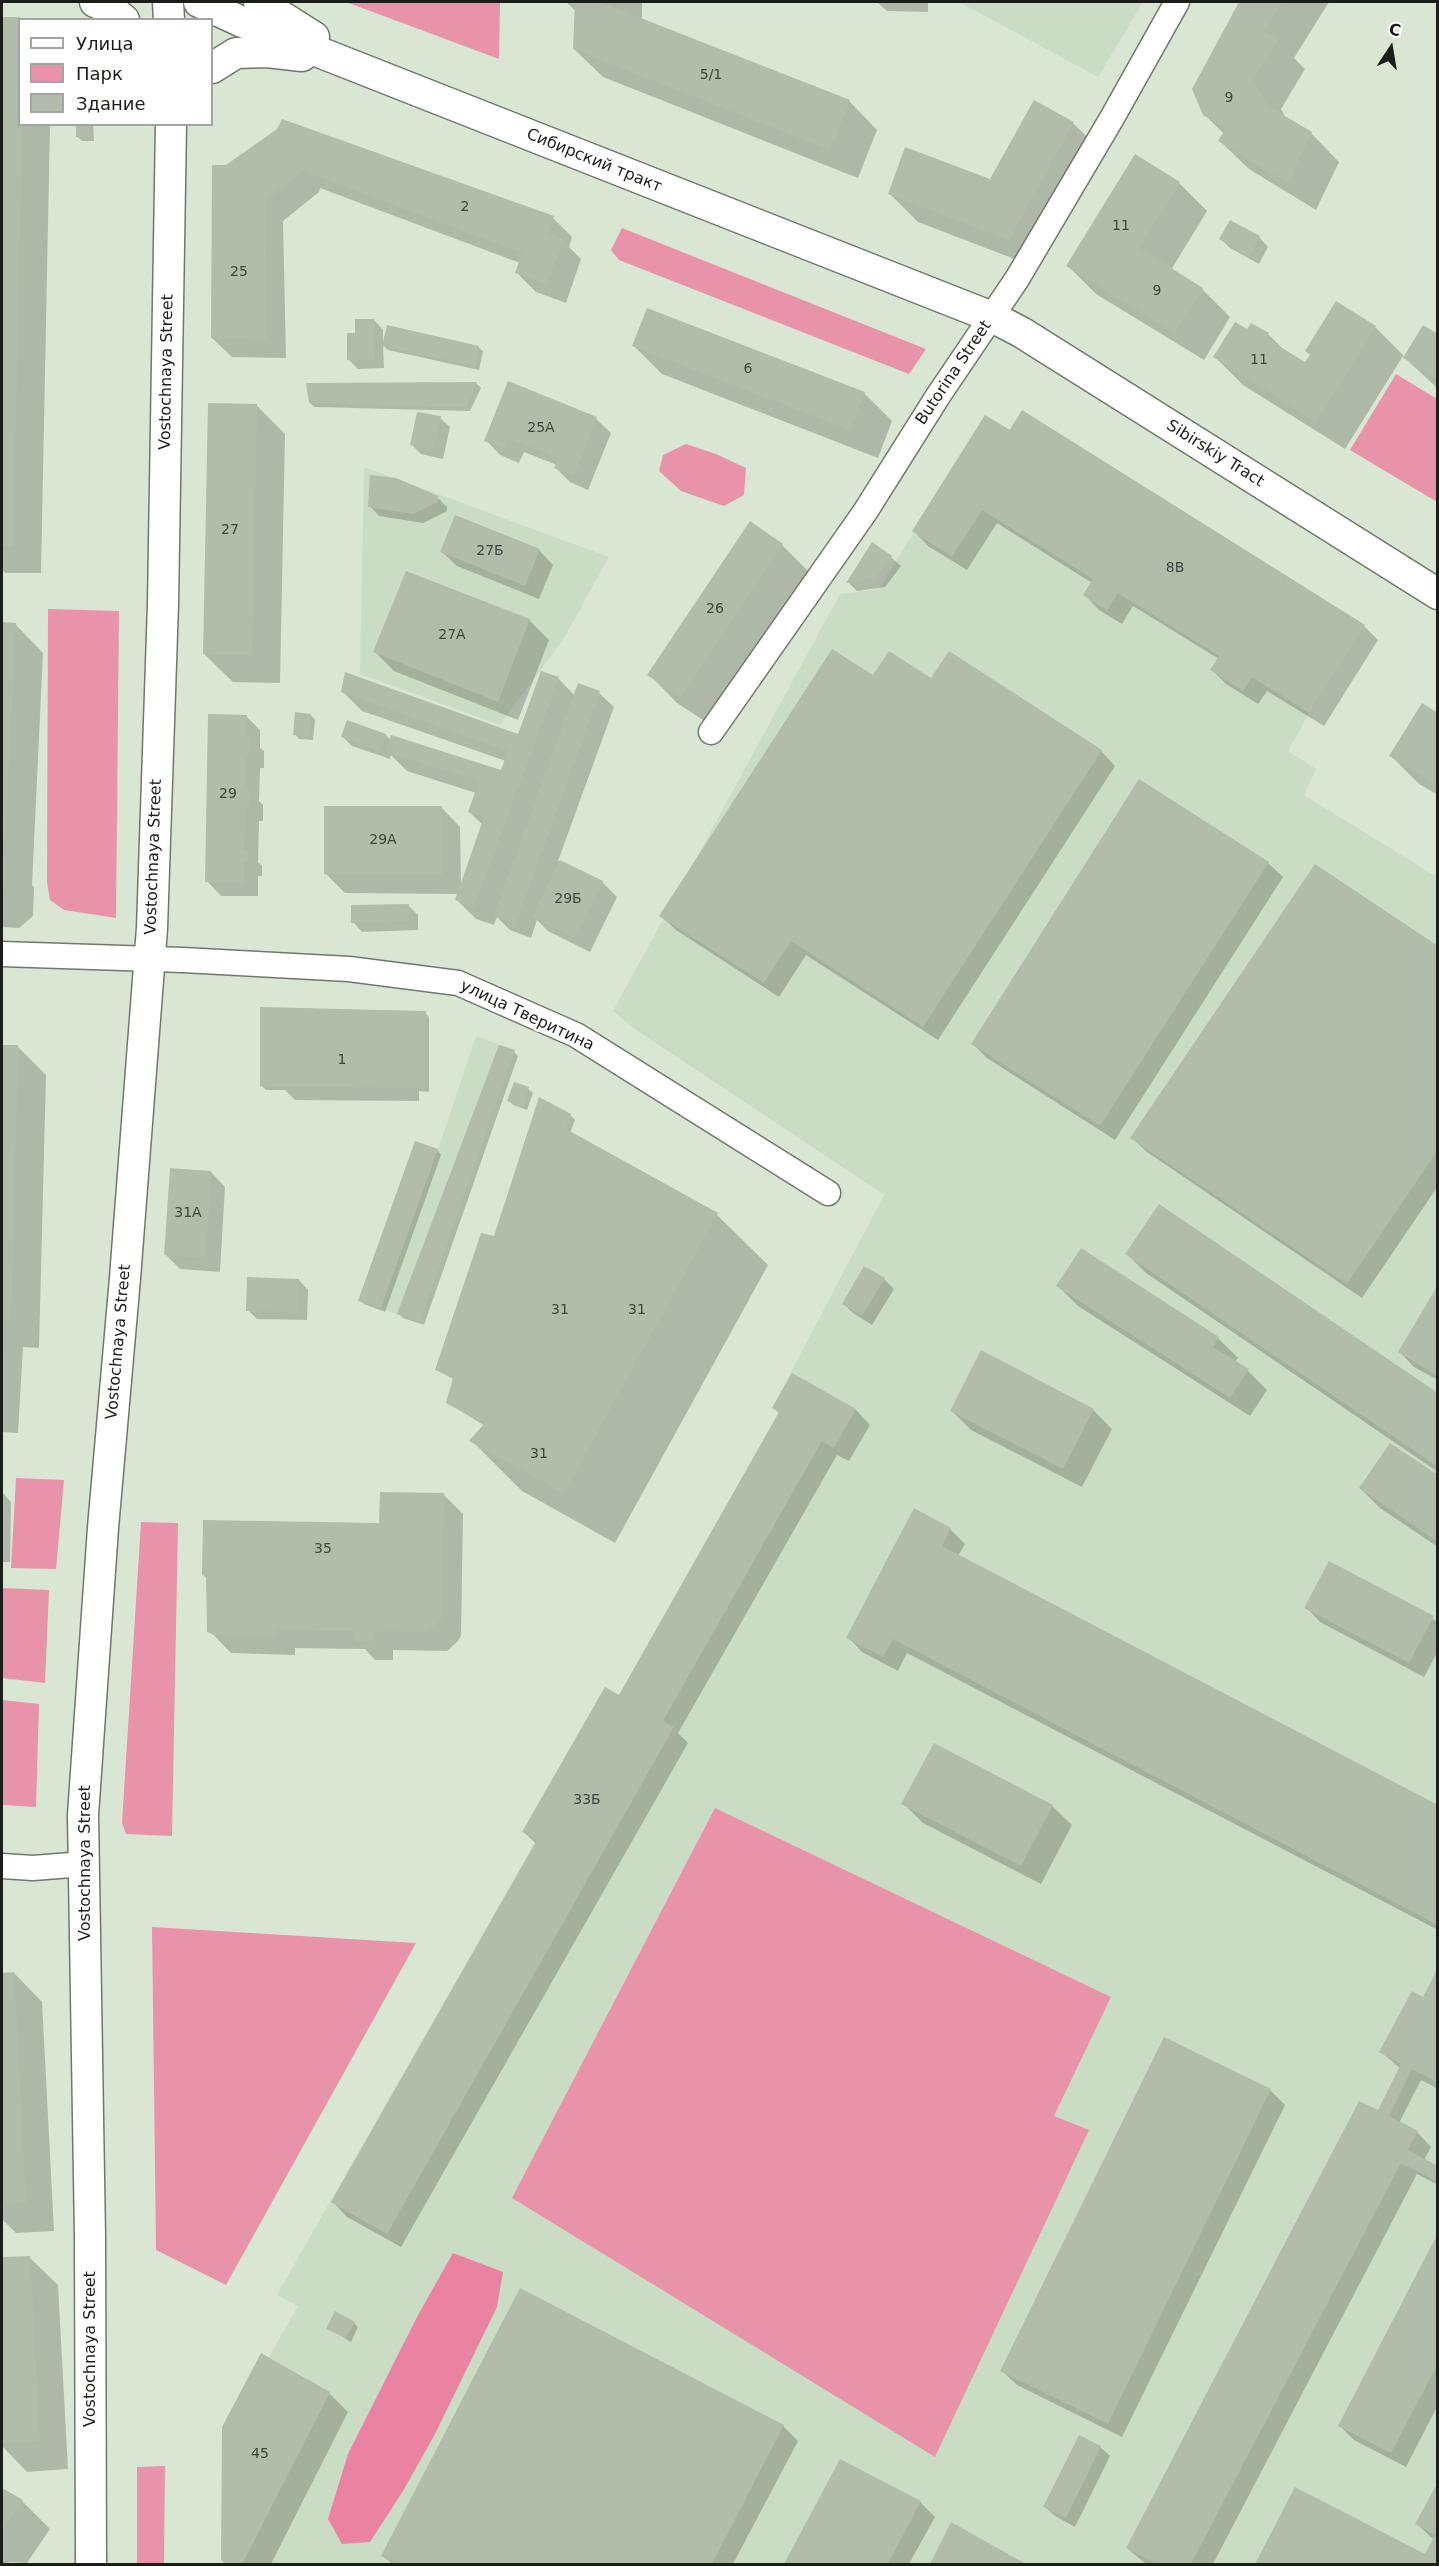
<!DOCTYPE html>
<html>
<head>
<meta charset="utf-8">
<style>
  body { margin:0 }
  #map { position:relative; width:1439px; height:2566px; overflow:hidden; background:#dae6d4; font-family:"DejaVu Sans",sans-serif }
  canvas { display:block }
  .frame { position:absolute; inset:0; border:3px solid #1a1e18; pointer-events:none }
  .legend { position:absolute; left:18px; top:18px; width:195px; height:108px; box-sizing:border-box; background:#fff; border:2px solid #a3a5a3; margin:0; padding:8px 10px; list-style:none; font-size:18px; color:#1a1e18 }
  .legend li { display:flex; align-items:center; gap:12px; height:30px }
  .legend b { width:30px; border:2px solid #a3a5a3 }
  .north { position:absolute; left:1361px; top:18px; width:60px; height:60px; -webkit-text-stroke:4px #fff; paint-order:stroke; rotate:12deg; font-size:16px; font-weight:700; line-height:24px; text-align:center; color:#1a1e18 }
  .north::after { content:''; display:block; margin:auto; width:21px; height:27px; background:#1a1e18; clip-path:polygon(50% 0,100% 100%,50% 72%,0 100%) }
</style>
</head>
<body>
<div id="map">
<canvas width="1439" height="2566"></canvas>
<div class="frame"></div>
<ul class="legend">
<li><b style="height:8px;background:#fff"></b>Улица</li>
<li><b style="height:16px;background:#e993ab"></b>Парк</li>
<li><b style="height:16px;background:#b1bcab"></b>Здание</li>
</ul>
<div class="north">С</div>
</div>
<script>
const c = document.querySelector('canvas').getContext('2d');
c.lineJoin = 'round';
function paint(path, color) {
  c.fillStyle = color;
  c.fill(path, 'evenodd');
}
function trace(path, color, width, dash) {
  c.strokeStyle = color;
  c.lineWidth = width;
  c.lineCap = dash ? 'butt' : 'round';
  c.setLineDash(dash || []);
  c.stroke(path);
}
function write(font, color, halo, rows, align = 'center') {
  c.font = font + ' "DejaVu Sans",sans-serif';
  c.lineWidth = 5;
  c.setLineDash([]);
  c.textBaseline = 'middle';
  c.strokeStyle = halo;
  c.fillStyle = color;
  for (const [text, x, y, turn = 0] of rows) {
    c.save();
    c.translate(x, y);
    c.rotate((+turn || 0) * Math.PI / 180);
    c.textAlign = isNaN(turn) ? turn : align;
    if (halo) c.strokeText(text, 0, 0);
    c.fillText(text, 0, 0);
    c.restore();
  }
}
const built = new Path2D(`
  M959,2H1143L1098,77Z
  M1022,410L1365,625L1309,713L1288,751L1316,769L1304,795L1437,877V2564H242L330,2392L269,2357L298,2306L277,2295L536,1840L522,1832L605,1687L619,1695L779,1413L772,1408L884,1195L636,1030L613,1011L840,594L879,589L985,415L1009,430Z
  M364,467L609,557L563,640L500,725L360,674Z
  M476,1036L515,1050L420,1322L358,1301L415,1141L438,1149Z`);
const green = new Path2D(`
  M346,2H500L499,59Z
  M622,228L926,349L909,374L619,260L611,250Z
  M1396,374L1437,399V502L1350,450Z
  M686,444L716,454L746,468L744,495L724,506L681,491L659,471L663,455Z
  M48,609L119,611L116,918L64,910L50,900L47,882Z
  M16,1478L64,1480L56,1569L11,1568Z
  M141,1522L178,1523L172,1836L126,1834L122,1823Z
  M2,1588L49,1590L45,1683L2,1678Z
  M2,1700L39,1704L36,1807L2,1805Z
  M715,1808L1111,1997L1054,2116L1089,2130L935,2457L512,2198Z
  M152,1927L416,1943L226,2285L156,2250Z
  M165,2466L164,2564H137V2467Z`);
const forest = new Path2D(`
  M453,2253L503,2272L497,2307L435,2434L403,2491L370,2542L342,2544L328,2519L348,2454L417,2317Z`);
const shadow = new Path2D(`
  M566,2H642V20L849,101L877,130L858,178L603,77L574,49L576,11Z
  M877,2H928V12L887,11Z
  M1240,2H1329L1294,58L1305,69L1281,109L1286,118L1311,133L1339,162L1316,210L1249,169L1220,141L1224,134L1204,114L1233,13Z
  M2,19L24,20H20V124H50L41,573H5L2,569Z
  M1034,102L1073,123L1102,152L1038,268L918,222L889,193L991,181Z
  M78,124H93L94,141H82L78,137Z
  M278,130L553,218L572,237L569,247L581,259L566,303L536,292L516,272L520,263L320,188L319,192L283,221L286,358L232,357L212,338L226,167Z
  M1179,183L1207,211L1171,270L1202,289L1230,317L1204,360L1096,294L1068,266Z
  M1259,237L1268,247L1259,264L1230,248L1221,239Z
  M374,320L383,330V342L478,347L483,351L479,370L388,350L383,345L384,368L358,369L348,359L357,335Z
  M1375,327L1405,357L1438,335V389L1403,356L1345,449L1243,385L1215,357L1248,331L1268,334L1285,351L1306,365Z
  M634,346L864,393L892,421L878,458L662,374Z
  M508,383L596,419L611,433L588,490L570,482L556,468L557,465L524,452L519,463L500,455L486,440Z
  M477,384L481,388L470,411L314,407L310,403L308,385Z
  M256,405L285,434L280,683L233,682L204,654Z
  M985,417L1364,626L1378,640L1324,726L1267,691L1258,704L1226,684L1212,670L1219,659L1133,606L1122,624L1099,610L1085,595L1092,583L997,523L967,570L928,546L914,531Z
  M440,418L450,427L443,459L421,454L412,445Z
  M437,497L447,507V511L423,523L379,516L370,506Z
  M782,545L810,573L709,724L677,703L649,674Z
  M539,550L553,565L539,599L457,566L442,552Z
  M891,557L901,566L885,587L857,591L848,582Z
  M529,620L549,640L518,720L394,671L375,652Z
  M2,624H15L43,653L32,885L34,887L33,916L19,928L2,927Z
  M949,653L1101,751L1115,766L938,1040L806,955L779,997L676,930L661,916L873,678L932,681Z
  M558,678L575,696L599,693L614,707L558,861L602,882L617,897L590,952L548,931L537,920L531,938L510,930L497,917L494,925L476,919L456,899L458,894L345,893L326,874L441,807L460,827L461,885L483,825L469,812L476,793L407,771L391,755L390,759L352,746L343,737L386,735L391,741L502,772L506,761L362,711L342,691L519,736Z
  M311,715L315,720L313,740L299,739L295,734Z
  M1438,715V795L1419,784L1391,756Z
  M246,716L260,730V748L264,751V768H260L259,801L263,805V821H259L258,862L262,866V876H258V896H221L207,881Z
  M1268,863L1283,877L1115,1140L987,1058L972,1043Z
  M408,905L418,915V930L362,932L353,922Z
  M1438,948V1186L1362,1298L1147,1152L1132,1138Z
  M425,1013L429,1017V1092L419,1091V1101L295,1100L285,1090H266L262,1086Z
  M2,1046L18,1047L46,1075L39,1348L23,1347L18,1433L2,1432Z
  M514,1052L518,1056L424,1325L403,1318L399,1314Z
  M528,1089L533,1093L527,1110L513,1105L509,1101Z
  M570,1115L575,1120L570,1133L717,1215L768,1265L615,1543L522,1491L472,1441L485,1426L448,1403L455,1380L437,1370Z
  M437,1150L441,1155L385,1312L364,1304L360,1300Z
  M211,1172L225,1187L220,1272L180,1269L166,1255Z
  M1081,1250L1218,1338L1238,1358L1235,1362L1248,1371L1267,1390L1250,1416L1078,1306L1058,1286Z
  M1127,1254L1438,1395V1472L1146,1273Z
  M865,1268L884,1279L894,1289L872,1325L853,1313L844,1304Z
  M299,1280L308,1290L307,1320L257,1319L248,1310Z
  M1438,1288V1380L1414,1367L1400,1352Z
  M792,1375L856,1410L870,1425L849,1461L837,1455L678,1733L688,1743L401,2247L347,2217L333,2202L536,1844L524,1832L619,1697L780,1414L774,1408Z
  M1093,1410L1112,1429L1082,1487L971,1430L952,1411Z
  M1438,1477V1547L1380,1508L1360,1488Z
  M2,1492L11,1502L10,1562H2Z
  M444,1495L463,1514L461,1636L457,1642L447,1651L393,1650V1660H375L365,1649L295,1648V1655L231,1653L207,1628L208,1579L203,1575L381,1525Z
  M950,1529L965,1544L958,1556L1438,1807V1930L907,1653L898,1671L862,1652L848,1637Z
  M1330,1563L1438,1622V1651L1424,1677L1320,1622L1306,1607Z
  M903,1803L1052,1806L1072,1825L1041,1884L923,1823Z
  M1438,1972V2089L1421,2080L1399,2123L1417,2132L1431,2147L1424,2160L1438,2167V2185L1417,2174L1213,2564H1146L1127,2548L1378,2112L1400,2068L1381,2052L1429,2001Z
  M14,1973L42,2002L54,2231L16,2233L2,2219V1974Z
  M1270,2090L1285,2105L1122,2437L1017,2385L1002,2371Z
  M1438,2237V2405L1406,2467L1354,2440L1340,2426Z
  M29,2257L58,2285L68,2469L27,2472L2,2446V2259Z
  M521,2290L783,2426L798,2441L733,2564H392L383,2556Z
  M354,2323L358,2327L351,2342L328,2328Z
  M329,2393L348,2412L271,2564H225L222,2558Z
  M1100,2447L1110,2456L1075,2527L1055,2516L1045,2507Z
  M841,2461L920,2502L935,2517L909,2564H786Z
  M1438,2485V2564H1257L1296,2489L1426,2557L1434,2540L1417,2524Z
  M2,2490L22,2501L50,2529L27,2563L9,2562L7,2564H2Z
  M951,2524L1023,2564H931Z`);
const building = new Path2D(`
  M575,2H600L850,100L830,150L573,49Z
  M1239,2H1282L1264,32L1278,39L1253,80L1268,106L1312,132L1288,183L1218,141L1226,128L1203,115L1192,89Z
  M2,17H20V124H22L13,546H2Z
  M1034,100L1074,122L1009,240L888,194L905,147L990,179Z
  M282,119L554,216L548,233L563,239L547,284L515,273L522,253L301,170L300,173L265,201L267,340L211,338L212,165H226L277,129Z
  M76,124H90V137H76Z
  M1135,154L1180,182L1139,248L1203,288L1175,333L1066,266Z
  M1230,220L1260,236L1249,256L1219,239Z
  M1336,301L1376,326L1316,422L1213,357L1235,322L1247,329L1251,323L1269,333L1266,338L1305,362L1310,355L1305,351Z
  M647,308L865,392L850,430L632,346Z
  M355,319H374L375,359L347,360V333H355Z
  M387,325L479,346L475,366L382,346Z
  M1423,325L1438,334V379L1403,358Z
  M508,381L597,417L574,476L554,468L558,458L509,438L505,449L484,441Z
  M477,382L466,407L309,403L306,383Z
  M208,403L257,404L252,655L203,654Z
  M1022,410L1365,625L1309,713L1252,677L1243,691L1210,670L1219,656L1118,593L1107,611L1083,595L1093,579L982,510L952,557L912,531L985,415L1010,430Z
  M417,412L441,416L434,450L410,445Z
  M370,475L396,478L438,496V502L413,514L368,507Z
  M455,515L540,549L525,586L440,552Z
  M750,521L783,544L680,697L647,675Z
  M872,542L892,556L875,578L846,583Z
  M406,571L530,619L498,702L373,652Z
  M2,622L16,623L4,857H6L5,887L2,893Z
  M832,649L873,675L889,651L931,678L949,651L1102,750L923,1027L791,941L764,983L659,916Z
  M541,671L559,677L474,907L455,900L484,817L468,812L479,781L386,752L391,735L501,770L508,751L341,692L345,672L518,734Z
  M578,683L600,691L516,924L494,916Z
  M1422,703L1438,713V786L1389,756Z
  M295,712L311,714L309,737L293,735Z
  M208,714L247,715L246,735H250V754H246L245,789H249V808L245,807L244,850H248V862H244V883L205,882Z
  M347,720L386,734L380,751L341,737Z
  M1139,779L1269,862L1100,1126L971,1044Z
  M324,806H442V875L324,874Z
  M560,860L603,881L575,938L532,917Z
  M1315,864L1438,946V1150L1347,1284L1130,1138Z
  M409,904V921L351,923V905Z
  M260,1007L426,1011L425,1088L260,1086Z
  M2,1045H18L11,1320H5L3,1350Z
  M499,1045L515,1050L420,1322L397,1314Z
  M514,1082L529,1087L523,1107L507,1101Z
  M539,1097L571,1114L566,1129L718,1213L564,1493L469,1441L484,1424L446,1403L453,1378L435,1370L481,1233L494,1236Z
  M415,1141L438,1149L381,1308L358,1301Z
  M170,1168L211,1171L206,1258L164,1255Z
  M1159,1204L1438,1393V1467L1125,1254Z
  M1081,1248L1219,1337L1213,1347L1249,1369L1230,1398L1056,1286Z
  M864,1266L885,1278L862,1316L842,1304Z
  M247,1277L299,1279L298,1312L246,1311Z
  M1438,1285V1376L1398,1352Z
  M981,1350L1094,1409L1063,1469L950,1411Z
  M792,1373L856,1409L834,1448L822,1441L663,1721L674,1727L387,2234L331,2202L537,1840L522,1832L605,1687L619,1695L779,1412L772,1408Z
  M1390,1443L1438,1475V1542L1359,1488Z
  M380,1492L444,1493L442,1617L433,1628L427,1632L375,1631V1642L355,1641V1631L276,1629V1636L214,1635L207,1632L206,1575H202L203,1520L379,1523Z
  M914,1508L951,1528L942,1546L1438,1805V1925L893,1639L883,1657L846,1638Z
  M1329,1561L1434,1616L1409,1663L1304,1608Z
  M934,1743L1053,1805L1021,1866L901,1804Z
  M1438,1968V2083L1412,2069L1389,2116L1418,2131L1408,2150L1438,2166V2182L1401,2163L1191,2564H1157L1126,2548L1359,2101L1378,2110L1401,2064L1379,2052L1412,1991L1423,1997Z
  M14,1972L26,2203L2,2204V1973Z
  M1164,2037L1271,2089L1108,2424L1000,2371Z
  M1438,2233V2364L1391,2453L1338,2426Z
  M30,2256L40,2441L2,2444V2257Z
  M520,2288L784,2425L712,2564H397L381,2556Z
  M335,2311L355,2322L346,2338L326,2329Z
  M261,2353L330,2392L242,2564H224L221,2559L222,2427Z
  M1079,2435L1101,2446L1066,2518L1043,2507Z
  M840,2459L921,2501L888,2564H784Z
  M1438,2482V2564H1255L1295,2487L1425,2554L1435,2535L1415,2524Z
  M2,2488L23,2500L2,2530Z
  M951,2522L1026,2564H930Z`);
const minor = new Path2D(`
  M711,732L865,512L938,396L1017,279L1112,118L1177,2
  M2,954L183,960L349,969L458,983L576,1035L828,1193
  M2,1866L33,1868L84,1864`);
const major = new Path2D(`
  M95,2L111,9L124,20
  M168,2L169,20
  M199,2L240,21L992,317L1021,332L1438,594
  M259,2L314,37
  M212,68L236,53L267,52L302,56
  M91,2564L90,2237L83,1815L103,1528L125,1278L152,928L163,604L171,124`);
const numberNames = [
  ["5/1",711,75],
  ["9",1229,98],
  ["2",465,207],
  ["11",1121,226],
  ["25",239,272],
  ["9",1157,291],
  ["11",1259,360],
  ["6",748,369],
  ["25А",541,428],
  ["27",230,530],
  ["27Б",490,551],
  ["8В",1175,568],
  ["26",715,609],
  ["27А",452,635],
  ["29",228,794],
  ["29А",383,840],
  ["29Б",568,899],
  ["1",342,1060],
  ["31А",188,1213],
  ["31",560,1310],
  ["31",637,1310],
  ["31",539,1454],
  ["35",323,1549],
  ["33Б",587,1800],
  ["45",260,2454]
];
const streetNames = [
  ["Сибирский тракт",594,161,22],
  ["Vostochnaya Street",167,372,-89],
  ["Butorina Street",954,373,-56],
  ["Sibirskiy Tract",1215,454,32],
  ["Vostochnaya Street",154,857,-88],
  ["улица Тверитина",527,1016,25],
  ["Vostochnaya Street",119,1342,-85],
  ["Vostochnaya Street",86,1863,-90],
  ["Vostochnaya Street",91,2349,-90]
];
paint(built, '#cbdcc4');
paint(green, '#e993ab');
paint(forest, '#ea83a2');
paint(shadow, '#0003');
paint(building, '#b1bcab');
trace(minor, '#6f7969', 27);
trace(major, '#6f7969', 33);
trace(minor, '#fff', 24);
trace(major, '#fff', 30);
write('14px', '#40463d', null, numberNames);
write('16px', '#1a1e18', '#fff', streetNames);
</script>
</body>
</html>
